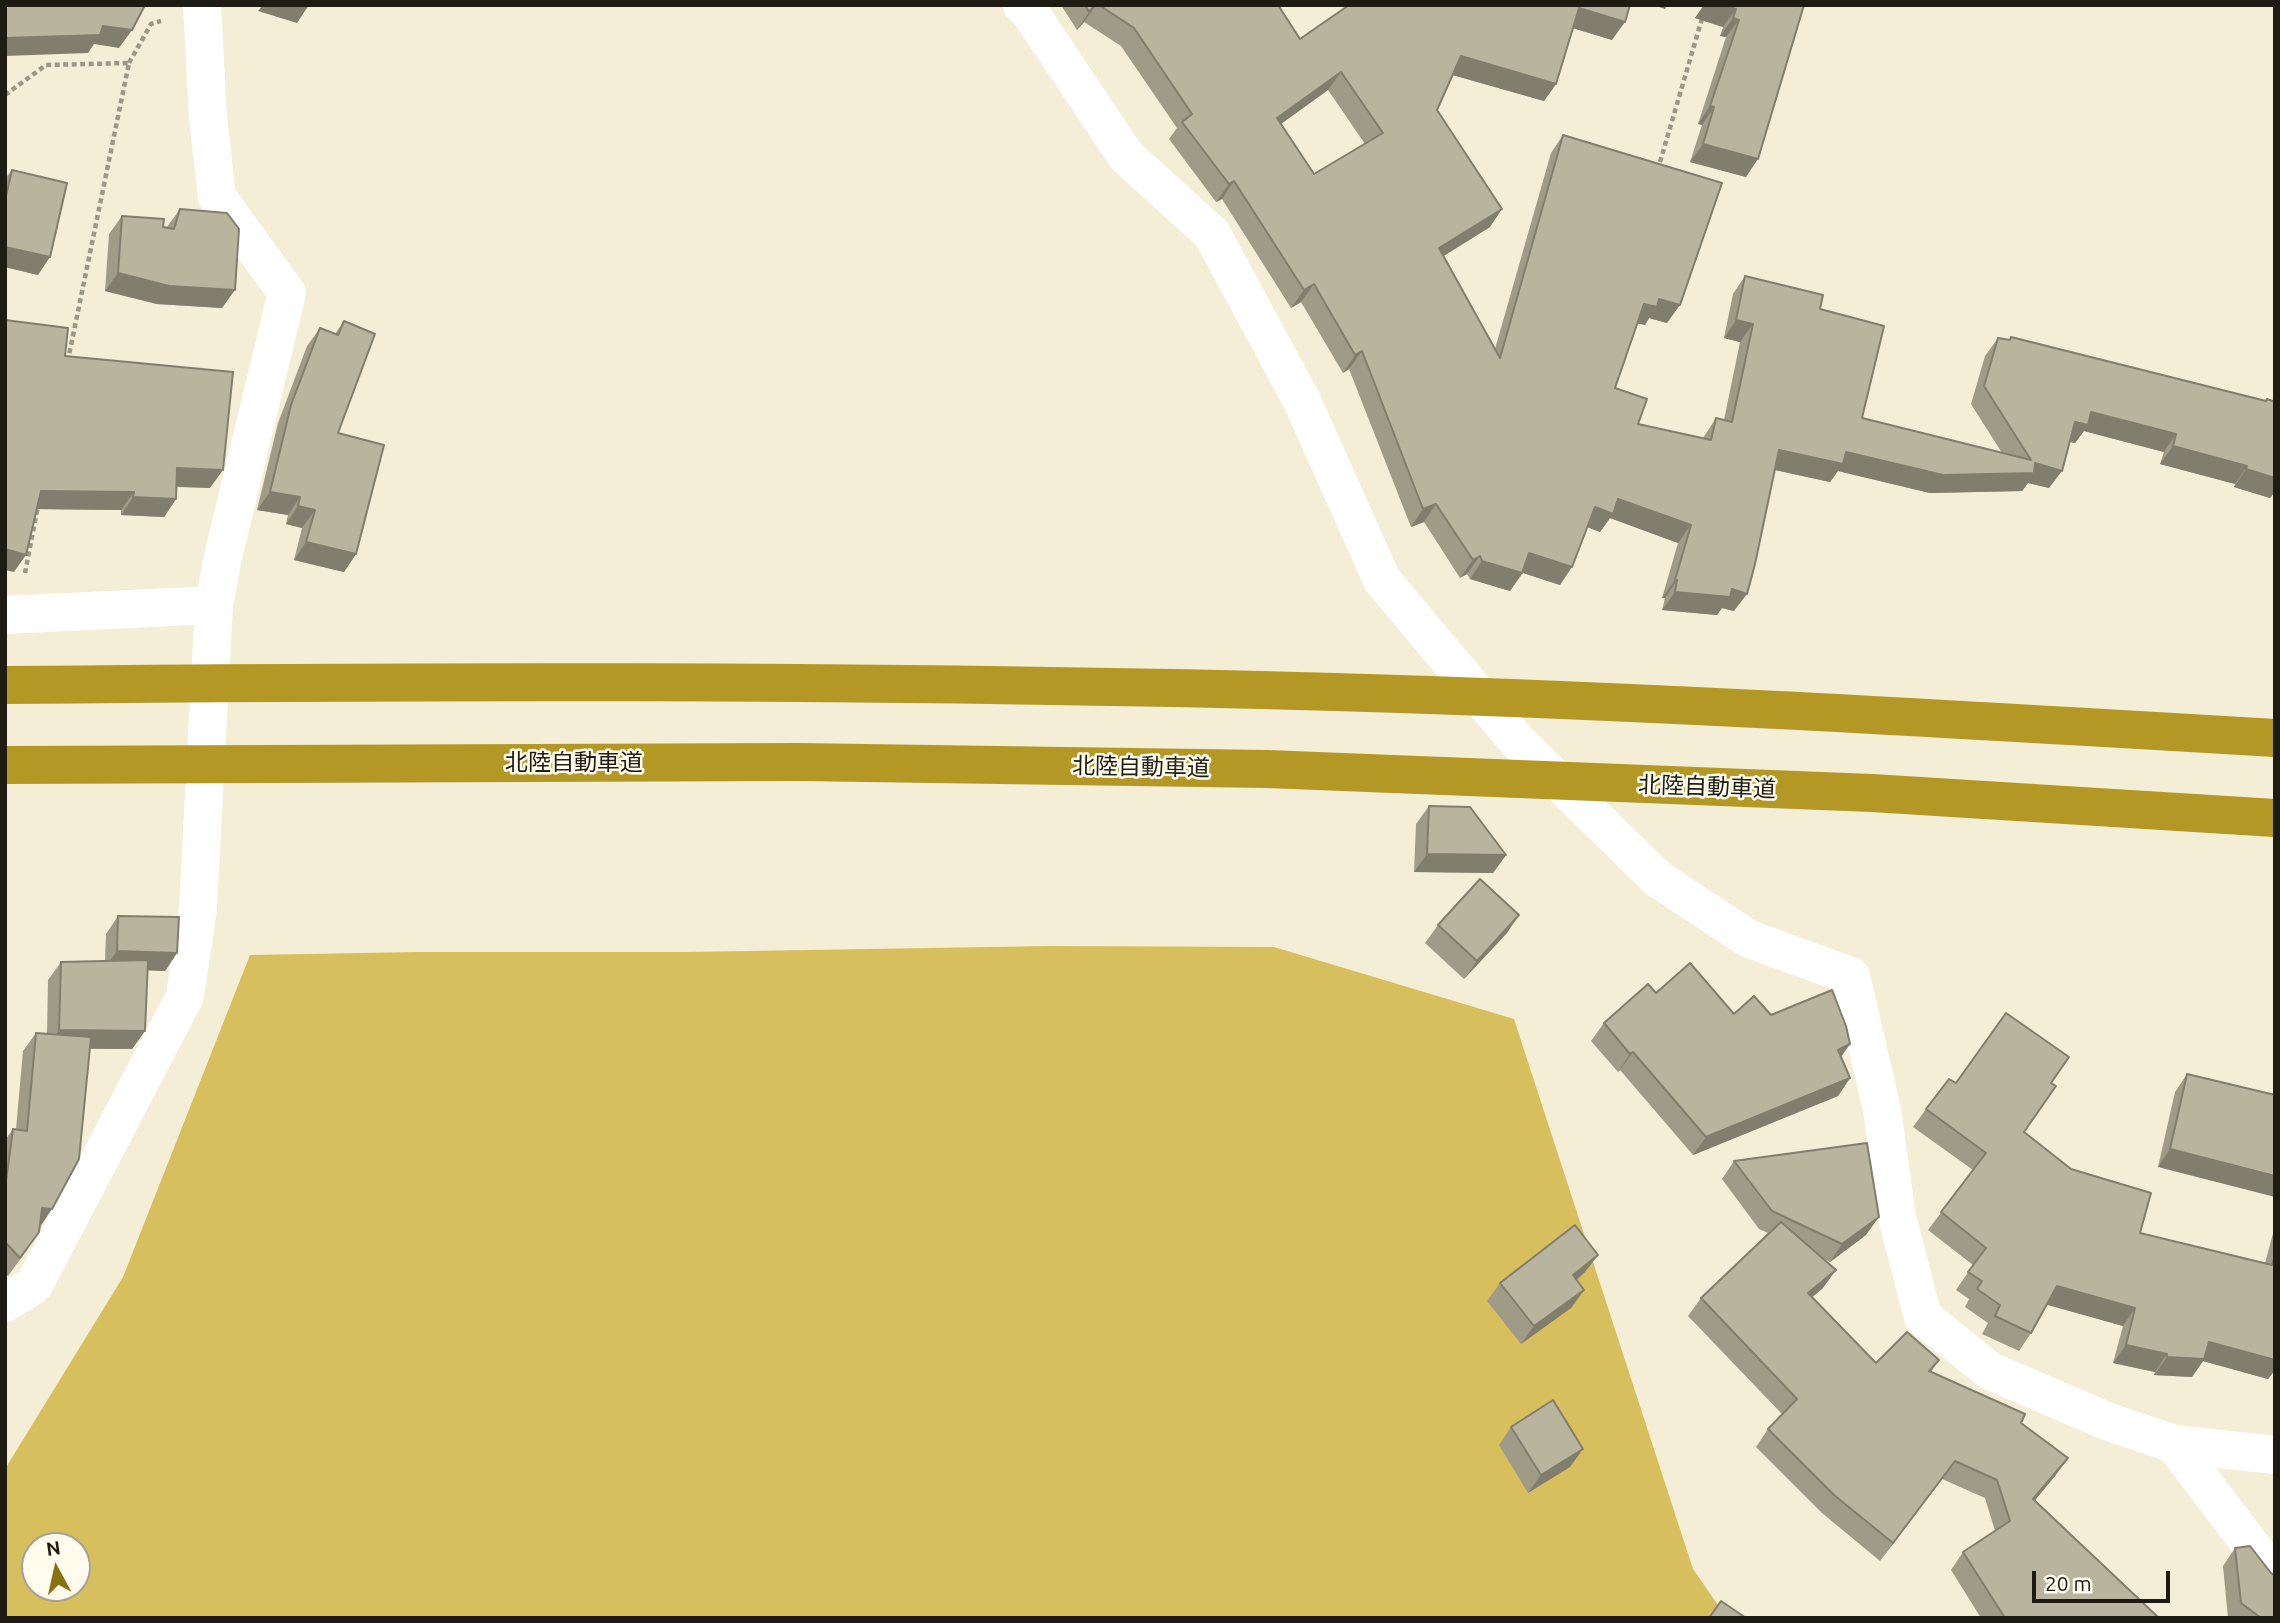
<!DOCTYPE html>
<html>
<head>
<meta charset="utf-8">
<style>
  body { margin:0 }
  #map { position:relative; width:2280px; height:1623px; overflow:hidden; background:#f4eed7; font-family:Ubuntu,sans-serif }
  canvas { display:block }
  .frame { position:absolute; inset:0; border:7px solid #1d1b12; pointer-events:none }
  .north { position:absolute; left:21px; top:1532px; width:70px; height:70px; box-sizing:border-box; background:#fffbed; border:2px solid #a5a195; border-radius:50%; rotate:352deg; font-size:19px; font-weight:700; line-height:28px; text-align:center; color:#1d1b12 }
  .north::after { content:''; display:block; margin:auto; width:24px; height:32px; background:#877213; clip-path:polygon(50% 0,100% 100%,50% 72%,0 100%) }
  .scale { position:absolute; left:2032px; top:1571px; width:138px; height:32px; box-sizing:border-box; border:4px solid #1d1b12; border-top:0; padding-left:9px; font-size:21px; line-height:24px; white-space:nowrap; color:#1d1b12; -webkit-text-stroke:5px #fffbed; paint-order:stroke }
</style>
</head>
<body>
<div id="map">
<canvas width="2280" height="1623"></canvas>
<div class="frame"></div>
<div class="north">N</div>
<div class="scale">20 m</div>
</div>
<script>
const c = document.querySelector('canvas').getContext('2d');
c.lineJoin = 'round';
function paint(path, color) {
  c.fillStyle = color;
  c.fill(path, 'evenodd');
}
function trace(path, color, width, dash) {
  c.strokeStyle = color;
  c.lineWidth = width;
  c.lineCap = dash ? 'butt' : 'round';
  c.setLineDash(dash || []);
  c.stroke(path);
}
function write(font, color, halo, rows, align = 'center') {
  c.font = font + ' Ubuntu,"Noto Sans JP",sans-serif';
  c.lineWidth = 5;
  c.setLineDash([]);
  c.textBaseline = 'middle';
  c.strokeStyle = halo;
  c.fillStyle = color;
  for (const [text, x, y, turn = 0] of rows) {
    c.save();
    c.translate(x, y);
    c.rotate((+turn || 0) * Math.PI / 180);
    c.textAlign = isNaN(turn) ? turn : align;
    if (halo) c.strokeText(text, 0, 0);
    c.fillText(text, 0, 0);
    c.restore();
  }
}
const forest = new Path2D(`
  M1050,946L1274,947L1514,1019L1693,1569L1727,1618H5V1469L123,1277L250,955L416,952H687ZM35,1546H77V1588H35Z`);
const path = new Path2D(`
  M129,63L151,24L161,21
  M5,95L46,65L129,63L68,360
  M1660,162L1706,5
  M25,573L38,506`);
const minor = new Path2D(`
  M1022,5L1031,14L1126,156L1212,234L1302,401L1382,580L1517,741L1658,879L1749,939L1851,976L1882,1110L1897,1217L1923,1317L1990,1371L2109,1422L2174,1444L2275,1455
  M5,615L214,605
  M5,1303L34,1285L185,996L198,908L214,605L223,557L287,293L217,197L208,117L202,5
  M2174,1444L2275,1577`);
const highway = new Path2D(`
  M5,685C424,681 842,680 1260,690C1598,698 1937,718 2275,738
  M5,765L798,762L1267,769L1872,793L2275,818`);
const wall = new Path2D(`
  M1061,5H1278L1300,39L1630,5L1612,40L1573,28L1556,84L1544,101L1453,75L1437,110L1490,227L1444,256L1495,349L1551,153L1563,135L1667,323L1649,318L1645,325L1637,323L1615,388L1638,424L1703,438L1716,418L1724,420L1740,342L1724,338L1733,294L1745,276L1820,309L1862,418L2002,453L1971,404L1985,356L1998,338L2009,340L2011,337L2266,401L2267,399L2275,402V492L2270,498L2234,487L2235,484L2160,464L2164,452L2084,431L2075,443L2070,442L2049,488L2028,483L2022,491L1930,493L1838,471L1830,482L1775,470L1734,611L1722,608L1717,615L1662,610L1665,598H1662L1678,543L1610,518L1600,532L1587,527L1560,585L1523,573L1510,591L1470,579L1467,574L1460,578L1424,522L1411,527L1349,369L1343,373L1301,302L1291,308L1222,199L1216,202L1169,139L1177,128L1121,46L1084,22L1077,30ZM1328,90L1365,144L1314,174L1281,124Z
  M1704,5H1804L1746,177L1690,162L1702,125L1698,124L1726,37L1720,36L1723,27L1695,18Z
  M12,170L38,275L5,267V179Z
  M180,209L222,308L157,304L105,291L109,234L122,216L167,227Z
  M344,321L338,433L356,554L344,572L294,560L302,528L286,524L288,515L257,510L278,423L307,346L320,328L335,334Z
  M65,356L210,488L177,487L176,499L164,517L121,515V510L37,509L14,572Z
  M1429,806L1506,855L1493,873L1414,872L1416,824Z
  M118,916L177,953L165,971L147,970L145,1031L132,1049H90L40,1226L27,1250L8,1276L5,1273V1140L13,1129H16L23,1051L36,1033L47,1034L48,980L61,962L105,961L106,934Z
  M1438,925L1507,933L1464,979L1425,943Z
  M1656,993L1734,1014L1771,1015L1850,1044L1841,1057L1850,1078L1838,1096L1693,1155L1620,1070L1618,1072L1591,1041L1604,1023Z
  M2187,1074L2275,1095L2158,1167L2175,1092Z
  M1956,1083H2051L2024,1132L2140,1233L2265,1263L2275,1226V1370L2268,1379L2203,1361L2192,1377L2154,1375L2155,1372L2113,1363L2123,1326L2047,1304L2031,1333L2019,1351L1982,1334L1988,1323L1965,1307L1969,1299L1956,1290L1973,1265L1928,1230L1973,1170L1913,1127L1926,1109Z
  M1734,1161L1866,1235L1830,1262L1824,1259L1823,1288L1812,1297L1876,1363L1939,1360L1931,1372L2021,1423L2068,1458L2055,1476L2035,1500L2159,1618H1981L1951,1570L1963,1552L1995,1531L1985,1498L1942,1479L1880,1561L1822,1513L1756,1447L1768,1429L1782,1414L1688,1316L1701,1298L1768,1233L1759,1229L1722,1179Z
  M1598,1255L1585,1272L1577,1280L1584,1290L1571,1308L1521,1344L1487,1301L1500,1283Z
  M1511,1427L1570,1467L1528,1493L1499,1445Z
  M2235,1548L2275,1618H2228L2223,1566Z`);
const shadedWall = new Path2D(`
  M263,5H309L297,23L258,11Z
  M1096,5L1084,22L1077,30L1089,12Z
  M1653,5H1667L1665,9Z
  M1704,5H1724L1736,9L1723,27L1695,18Z
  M1579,8L1625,22L1612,40L1566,26Z
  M1733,18L1739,20L1726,37L1720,36Z
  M103,26L132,30L119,48L94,44L88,53L5,56V38Z
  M1461,56L1556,84L1544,101L1449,74Z
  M1341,72L1328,90L1264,136L1277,118Z
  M1710,106L1714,107L1702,125L1698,124Z
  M1703,144L1758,159L1746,177L1690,162Z
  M1234,181L1222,199L1216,202L1229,184Z
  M1502,209L1490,227L1427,266L1439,248Z
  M5,247L50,257L38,275L5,267Z
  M118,273L235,290L222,308L157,304L105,291Z
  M1314,284L1301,302L1291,308L1304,290Z
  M1659,299L1680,305L1667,323L1649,318L1645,325L1631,322L1644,304Z
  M1736,320L1753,324L1740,342L1724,338Z
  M1362,351L1349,369L1343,373L1355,355Z
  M2091,412L2176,434L2164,452L2084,431L2075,443L2062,440L2075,422Z
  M2173,446L2247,466L2235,484L2160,464Z
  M1779,450L1846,452L2035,463L2062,471L2049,488L2028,483L2022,491L1930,493L1838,471L1830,482L1766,468Z
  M177,468L223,470L210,488L164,486Z
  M2246,469L2275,478V492L2270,498L2234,487Z
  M41,491L134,492L121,510L29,509Z
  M270,492L300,497L288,515L257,510Z
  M133,497L176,499L164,517L121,515Z
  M1618,499L1691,525L1678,543L1610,518L1600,532L1582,525L1595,507Z
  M1436,504L1424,522L1411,527L1423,509Z
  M298,506L315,510L302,528L286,524Z
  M306,542L356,554L344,572L294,560Z
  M5,549L26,555L14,572L5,570Z
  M1529,553L1572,567L1560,585L1517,571Z
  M1480,556L1467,574L1460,578L1473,560Z
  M1482,561L1522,573L1510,591L1470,579Z
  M1675,580H1677L1665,598H1662Z
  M1732,589L1747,594L1734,611L1722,608L1717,615L1662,610L1675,592Z
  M1427,854L1506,855L1493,873L1414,872Z
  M1519,915L1507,933L1464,979L1477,961Z
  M117,951L177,953L165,971L104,969Z
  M59,1030L145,1031L132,1049L47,1048Z
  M1850,1044L1837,1062L1838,1050Z
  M1633,1052L1620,1070L1618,1072L1630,1054Z
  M1850,1078L1838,1096L1693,1155L1706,1137Z
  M2170,1149L2275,1176V1197L2158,1167Z
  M42,1208L52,1209L40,1227Z
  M1879,1217L1866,1235L1830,1262L1842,1244Z
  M1598,1255L1585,1272L1561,1293L1573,1275Z
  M1836,1270L1823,1288L1796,1311L1808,1293Z
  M2057,1286L2135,1308L2123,1326L2044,1304Z
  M1584,1290L1571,1308L1521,1344L1534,1326Z
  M2209,1342L2275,1360V1370L2268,1379L2203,1361L2192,1377L2154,1375L2167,1357Z
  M2126,1345L2167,1354L2155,1372L2113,1363Z
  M1583,1449L1570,1467L1528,1493L1541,1475Z
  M2068,1458L2055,1476L2021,1517L2033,1499Z
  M1955,1461L1942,1479L1880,1561L1893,1543Z`);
const building = new Path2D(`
  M5,5H145L132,30L103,26L100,35L5,38Z
  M1085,5H1095L1089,12Z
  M1099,5H1278L1300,39L1349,5H1630L1625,22L1579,8L1556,84L1461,56L1437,110L1502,209L1439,248L1500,358L1563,135L1722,183L1680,305L1659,299L1657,307L1644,304L1615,388L1647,399L1638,424L1711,440L1716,418L1732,422L1753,324L1736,320L1745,276L1823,295L1820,309L1884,326L1862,418L2031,460L1984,386L1998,338L2010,340L2011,337L2266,401L2267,399L2275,402V478L2246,469L2247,466L2173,446L2176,434L2091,412L2088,425L2075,422L2062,471L2035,463L2034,473L1943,475L1846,452L1843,464L1779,450L1755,564L1747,594L1732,589L1730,597L1675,592L1677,580H1675L1691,525L1618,499L1613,514L1595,507L1572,567L1529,553L1522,573L1482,561L1480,556L1473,560L1436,504L1423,509L1362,351L1355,355L1314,284L1304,290L1234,181L1229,184L1182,122L1192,114L1134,28ZM1341,72L1383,133L1314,174L1277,118Z
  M1724,5H1804L1758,159L1703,144L1714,107L1710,106L1739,20L1733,18L1736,9Z
  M12,170L67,183L50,257L5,247V200Z
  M180,209L227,213L239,229L235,290L169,286L118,273L122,216L164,219L163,227L174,229Z
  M5,320L68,328L65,356L233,372L223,470L177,468L176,499L133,497L134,492L41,491L26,555L5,549Z
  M344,321L375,334L338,433L384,445L356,554L306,542L315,510L298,506L300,497L270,492L291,405L320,328L338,335Z
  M1429,806L1470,807L1506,855L1427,854Z
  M1480,879L1519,915L1477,961L1438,925Z
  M118,916L179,917L177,953L117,951Z
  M148,960L145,1031L59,1030L61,962Z
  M1690,963L1734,1014L1754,996L1771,1015L1832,990L1846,1026L1850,1044L1838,1050L1850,1078L1706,1137L1633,1052L1630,1054L1604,1023L1648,984L1656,993Z
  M2006,1013L2069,1057L2051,1083L2056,1086L2024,1132L2071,1169L2151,1193L2140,1233L2272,1265L2275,1256V1360L2209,1342L2204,1359L2167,1357V1354L2126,1345L2135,1308L2057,1286L2031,1333L1995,1316L2000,1305L1977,1289L1982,1281L1968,1272L1986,1248L1941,1212L1986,1153L1926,1109L1949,1079L1956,1083Z
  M36,1033L91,1037L79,1159L52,1209L42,1208L39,1232L20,1258L5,1242V1188L13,1129L27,1131Z
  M2187,1074L2275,1095V1176L2170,1149Z
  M1867,1143L1879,1217L1842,1244L1772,1211L1734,1161Z
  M1781,1222L1836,1270L1808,1293L1876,1363L1907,1332L1939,1360L1929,1371L2025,1414L2021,1423L2068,1458L2033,1499L2159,1618H2005L1963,1552L2010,1521L1997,1480L1955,1461L1893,1543L1834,1495L1768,1429L1797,1399L1701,1298Z
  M1575,1225L1598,1255L1573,1275L1584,1290L1534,1326L1500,1283Z
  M1553,1400L1583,1449L1541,1475L1511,1427Z
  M2250,1546L2271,1573L2275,1576V1618H2261L2241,1603L2235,1548Z
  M1721,1601L1746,1618H1709Z`);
const streetNames = [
  ["北陸自動車道",574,762],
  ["北陸自動車道",1141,767,1],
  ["北陸自動車道",1707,787,2]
];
paint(forest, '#d8bf5e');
trace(path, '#9c9887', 4.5, [5, 3.5]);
trace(minor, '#fff', 38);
trace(highway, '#b39826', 38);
paint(wall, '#9f9b87');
paint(shadedWall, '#827e6e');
paint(building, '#b9b49d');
trace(building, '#827e6e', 2);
write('23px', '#1d1b12', '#fffbed', streetNames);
</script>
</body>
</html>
